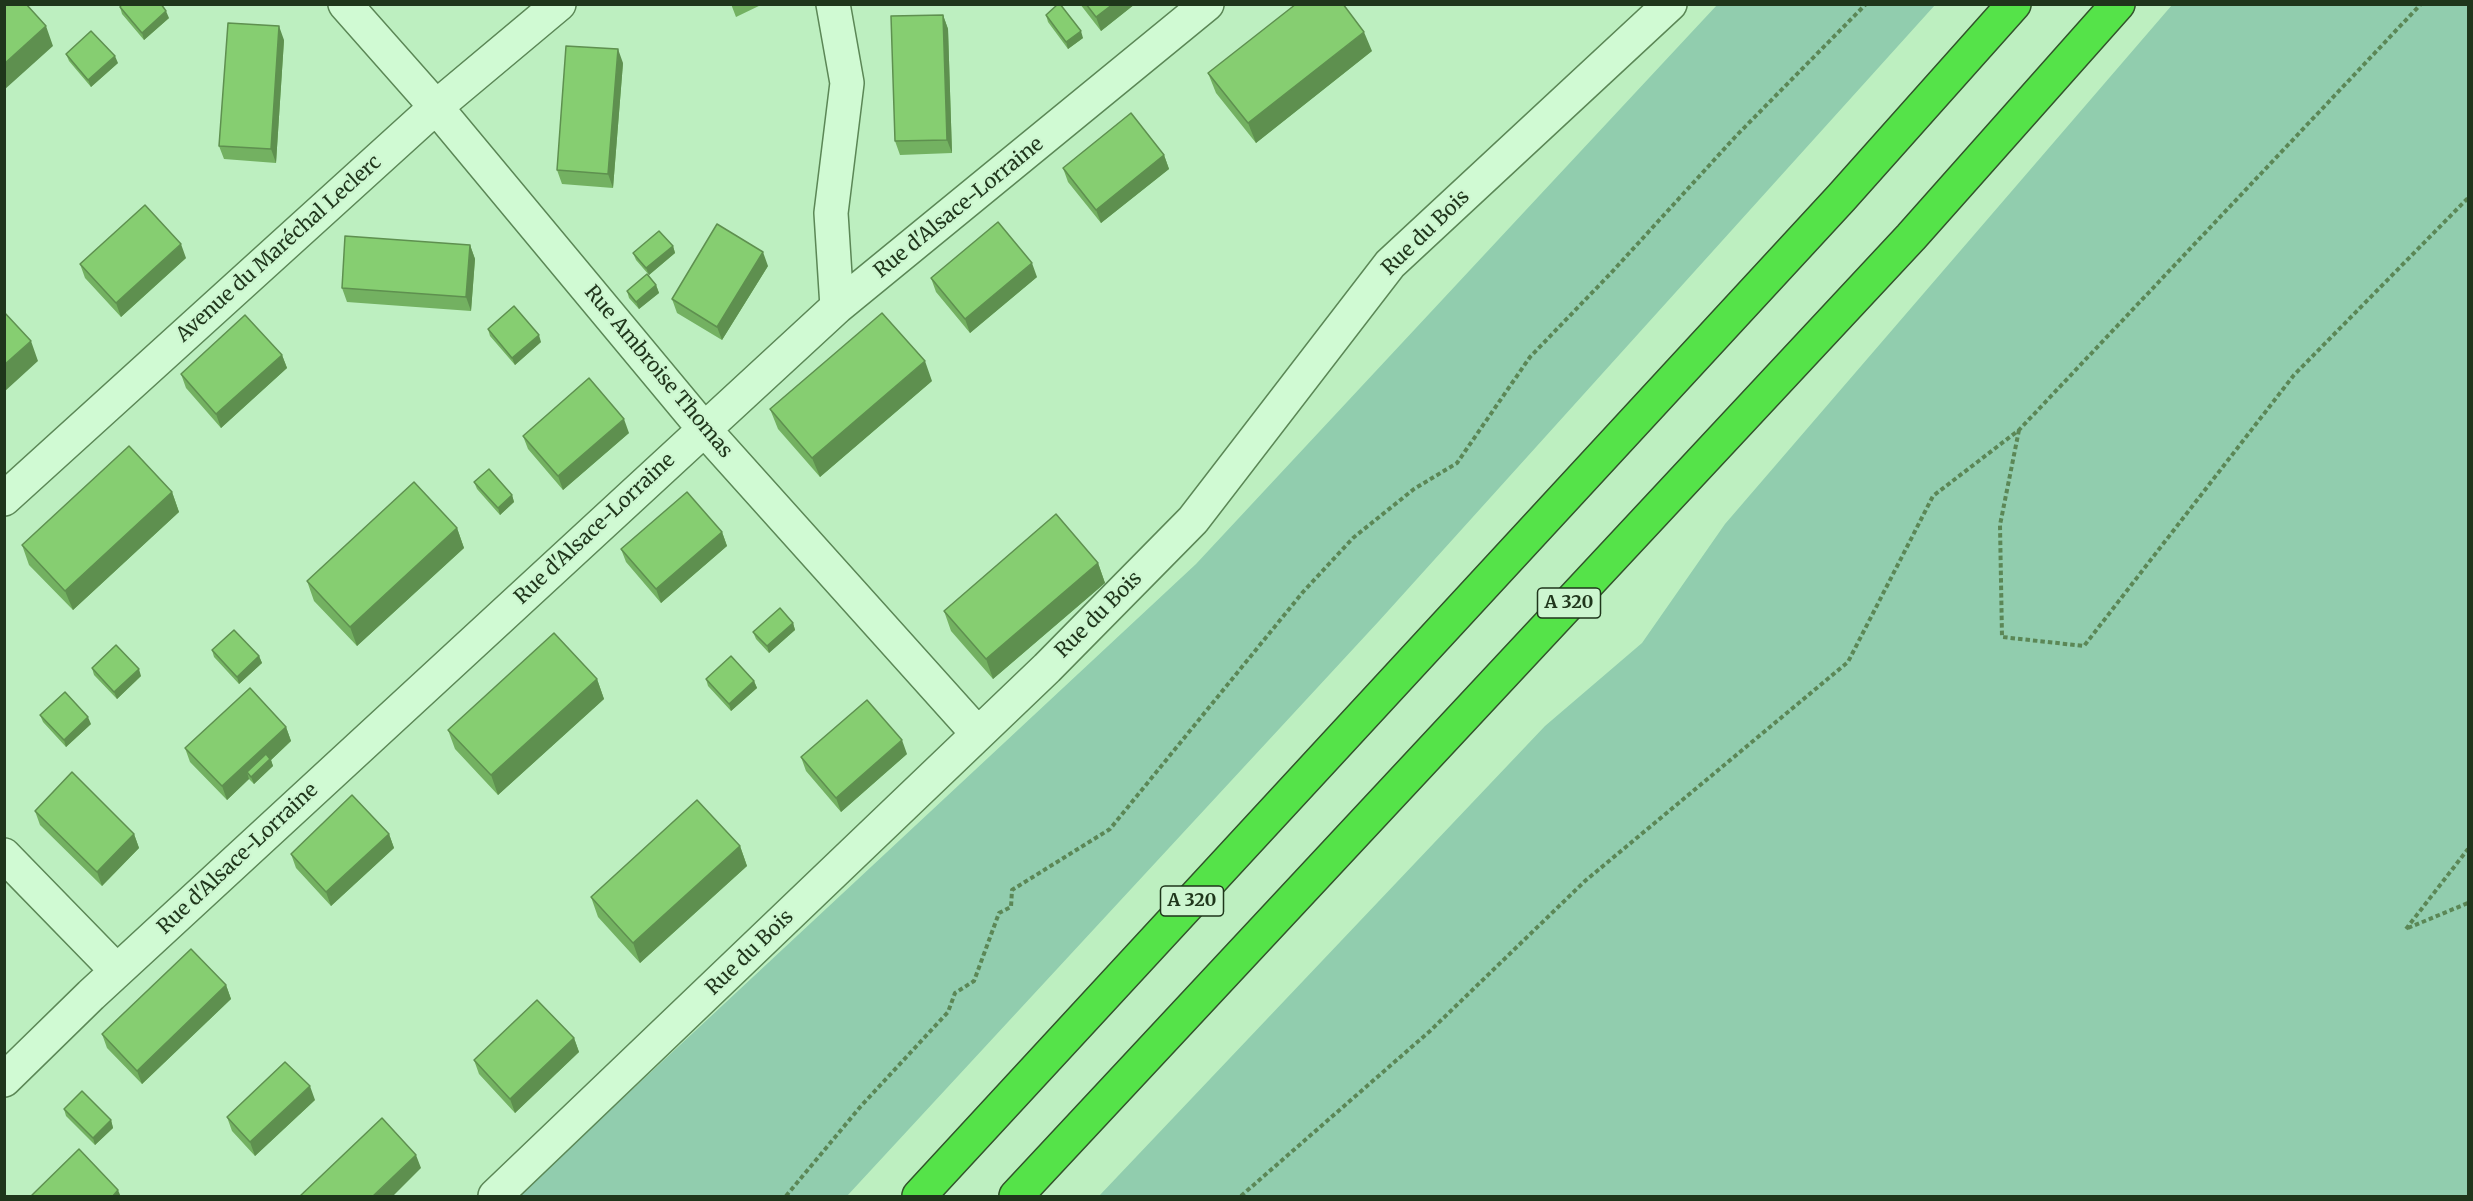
<!DOCTYPE html>
<html>
<head>
<meta charset="utf-8">
<style>
  body { margin:0 }
  #map { position:relative; width:2473px; height:1201px; overflow:hidden; background:#bdefc0; font-family:Merriweather,serif }
  canvas { display:block }
  .frame { position:absolute; inset:0; border:6px solid #1f361b; pointer-events:none }
</style>
</head>
<body>
<div id="map">
<canvas width="2473" height="1201"></canvas>
<div class="frame"></div>
</div>
<script>
const c = document.querySelector('canvas').getContext('2d');
c.lineJoin = 'round';
function paint(path, color) {
  c.fillStyle = color;
  c.fill(path, 'evenodd');
}
function trace(path, color, width, dash) {
  c.strokeStyle = color;
  c.lineWidth = width;
  c.lineCap = dash ? 'butt' : 'round';
  c.setLineDash(dash || []);
  c.stroke(path);
}
function write(font, color, halo, rows, align = 'center') {
  c.font = font + ' Merriweather,serif';
  c.lineWidth = 4.5;
  c.setLineDash([]);
  c.textBaseline = 'middle';
  c.strokeStyle = halo;
  c.fillStyle = color;
  for (const [text, x, y, turn = 0] of rows) {
    c.save();
    c.translate(x, y);
    c.rotate((+turn || 0) * Math.PI / 180);
    c.textAlign = isNaN(turn) ? turn : align;
    if (halo) c.strokeText(text, 0, 0);
    c.fillText(text, 0, 0);
    c.restore();
  }
}
const green = new Path2D(`
  M1717,5H1935L1379,621L847,1196H518L1196,564Z
  M2172,5H2468V1196H1099L1545,726L1642,643L1725,524Z`);
const path = new Path2D(`
  M2019,430L2000,525L2002,637L2084,646L2294,375L2468,198
  M2408,928L2468,903
  M2406,929L2468,849
  M786,1196L861,1106L948,1012L955,993L974,981L999,913L1011,907L1012,890L1110,829L1303,592L1353,538L1414,489L1457,463L1530,357L1611,273L1736,136L1866,4
  M1241,1196L1430,1031L1585,881L1848,662L1933,496L2019,430L2421,4`);
const street = new Path2D(`
  M345,4L436,107L704,429L978,734
  M833,4L847,83L831,213L837,307
  M4,499L436,107L559,4
  M4,855L117,971
  M4,1080L91,995L837,307L1207,4
  M495,1196L1047,668L1193,520L1390,264L1670,4`);
const highway = new Path2D(`
  M919,1196L1841,198L2014,4
  M1016,1196L1911,237L2118,4`);
const wall = new Path2D(`
  M731,4H763L736,17Z
  M1080,4H1135L1101,31Z
  M120,7L169,18L144,40L122,14Z
  M943,15L948,29L952,153L900,155L895,141Z
  M1046,15L1083,38L1068,49L1048,22Z
  M284,40L276,163L224,159L219,146Z
  M1372,51L1256,143L1216,93L1208,73Z
  M66,54L118,63L91,87L69,61Z
  M623,63L613,188L562,184L557,170Z
  M1164,155L1169,169L1101,223L1068,182L1063,168Z
  M470,245L475,259L471,311L347,302L342,288Z
  M673,246L675,253L649,275L636,260L633,253Z
  M186,258L121,317L85,278L80,264Z
  M768,266L722,340L677,313L672,299Z
  M1037,277L970,333L936,292L931,278Z
  M656,285L659,293L639,309L629,298L627,291Z
  M488,329L541,342L515,365L490,336Z
  M282,355L287,368L221,428L186,388L181,374Z
  M932,381L820,477L778,429L770,409Z
  M629,433L563,490L528,449L523,436Z
  M474,482L512,495L514,502L500,515L477,489Z
  M172,492L179,512L73,610L29,565L22,545Z
  M457,528L464,548L357,646L314,601L307,581Z
  M722,532L727,546L661,603L626,562L621,549Z
  M1098,563L1105,583L993,679L951,631L944,611Z
  M793,623L795,630L769,653L756,639L753,632Z
  M212,650L259,656L262,663L239,684L214,657Z
  M92,668L141,676L117,699L94,675Z
  M597,679L604,699L498,795L455,749L448,730Z
  M706,679L754,681L757,688L731,711L708,686Z
  M40,715L91,724L66,747L43,722Z
  M286,727L291,741L271,760L273,766L254,784L249,779L227,800L190,762L185,748Z
  M907,754L841,812L806,771L801,757Z
  M35,811L134,834L139,848L102,886L40,825Z
  M389,834L394,848L331,906L296,868L291,854Z
  M740,846L747,866L640,963L598,917L591,897Z
  M226,985L231,999L142,1084L107,1048L102,1034Z
  M574,1038L579,1052L515,1113L479,1074L474,1060Z
  M315,1100L255,1156L232,1131L227,1117Z
  M64,1109L111,1120L113,1128L95,1145L66,1116Z`);
const shadedWall = new Path2D(`
  M1113,4H1135L1101,31L1096,17Z
  M166,11L169,18L144,40L142,33Z
  M943,15L948,29L952,153L947,140Z
  M46,26L53,46L4,90V64Z
  M279,26L284,40L276,163L271,149Z
  M1081,31L1083,38L1068,49L1066,42Z
  M1364,32L1372,51L1256,143L1248,123Z
  M618,49L623,63L613,188L608,174Z
  M115,56L118,63L91,87L88,80Z
  M1164,155L1169,169L1101,223L1096,210Z
  M181,244L186,258L121,317L116,303Z
  M470,245L475,259L471,311L466,297Z
  M673,246L675,253L649,275L646,268Z
  M763,252L768,266L722,340L717,327Z
  M1032,263L1037,277L970,333L965,319Z
  M656,285L659,293L639,309L636,302Z
  M539,335L541,342L515,365L512,358Z
  M31,341L38,361L4,392V365Z
  M282,355L287,368L221,428L216,414Z
  M925,361L932,381L820,477L812,458Z
  M624,419L629,433L563,490L558,476Z
  M172,492L179,512L73,610L65,591Z
  M512,495L514,502L500,515L498,508Z
  M457,528L464,548L357,646L350,627Z
  M722,532L727,546L661,603L656,589Z
  M1098,563L1105,583L993,679L986,659Z
  M793,623L795,630L769,653L767,646Z
  M259,656L262,663L239,684L237,677Z
  M139,669L141,676L117,699L114,692Z
  M597,679L604,699L498,795L491,775Z
  M754,681L757,688L731,711L729,704Z
  M88,717L91,724L66,747L64,740Z
  M286,727L291,741L271,760L273,766L254,784L251,777L247,772L249,779L227,800L222,786Z
  M902,740L907,754L841,812L836,798Z
  M134,834L139,848L102,886L97,872Z
  M389,834L394,848L331,906L326,892Z
  M740,846L747,866L640,963L633,943Z
  M226,985L231,999L142,1084L137,1071Z
  M574,1038L579,1052L515,1113L510,1099Z
  M310,1086L315,1100L255,1156L250,1142Z
  M111,1120L113,1128L95,1145L93,1138Z
  M416,1155L421,1168L392,1197H372Z
  M118,1190L121,1197H112Z`);
const building = new Path2D(`
  M4,4H26L46,26L4,64Z
  M122,4H161L166,11L142,33L120,7Z
  M1058,4H1060L1081,31L1066,42L1046,15Z
  M1086,4H1113L1096,17Z
  M1296,4H1343L1364,32L1248,123L1208,73Z
  M943,15L947,140L895,141L891,16Z
  M228,23L279,26L271,149L219,146Z
  M91,31L115,56L88,80L66,54Z
  M566,46L618,49L608,174L557,170Z
  M1131,113L1164,155L1096,210L1063,168Z
  M145,205L181,244L116,303L80,264Z
  M998,222L1032,263L965,319L931,278Z
  M717,224L763,252L717,327L672,299Z
  M659,231L673,246L646,268L633,253Z
  M345,236L470,245L466,297L342,288Z
  M647,274L656,285L636,302L627,291Z
  M514,306L539,335L512,358L488,329Z
  M4,312L31,341L4,365Z
  M882,313L925,361L812,458L770,409Z
  M245,315L282,355L216,414L181,374Z
  M589,378L624,419L558,476L523,436Z
  M129,446L172,492L65,591L22,545Z
  M489,469L512,495L498,508L474,482Z
  M414,482L457,528L350,627L307,581Z
  M687,492L722,532L656,589L621,549Z
  M1056,514L1098,563L986,659L944,611Z
  M780,608L793,623L767,646L753,632Z
  M234,630L259,656L237,677L212,650Z
  M554,633L597,679L491,775L448,730Z
  M116,645L139,669L114,692L92,668Z
  M731,656L754,681L729,704L706,679Z
  M250,688L286,727L222,786L185,748Z
  M65,692L88,717L64,740L40,715Z
  M867,700L902,740L836,798L801,757Z
  M266,754L270,759L251,777L247,772Z
  M72,772L134,834L97,872L35,811Z
  M352,795L389,834L326,892L291,854Z
  M697,800L740,846L633,943L591,897Z
  M191,949L226,985L137,1071L102,1034Z
  M537,1000L574,1038L510,1099L474,1060Z
  M285,1062L310,1086L250,1142L227,1117Z
  M82,1091L111,1120L93,1138L64,1109Z
  M382,1118L416,1155L372,1197H299Z
  M79,1149L118,1190L112,1197H30Z`);
const shields = [
  [1569,603,63],
  [1192,901,63]
];
const shieldNames = [
  ["A 320",1569,603],
  ["A 320",1192,901]
];
const streetNames = [
  ["Rue d'Alsace-Lorraine",959,208,-39],
  ["Rue du Bois",1426,233,-44],
  ["Avenue du Maréchal Leclerc",279,249,-42],
  ["Rue Ambroise Thomas",658,372,50],
  ["Rue d'Alsace-Lorraine",595,529,-43],
  ["Rue du Bois",1099,615,-45],
  ["Rue d'Alsace-Lorraine",238,859,-43],
  ["Rue du Bois",750,953,-44]
];
paint(green, '#91cdae');
trace(street, '#5b8756', 36);
trace(highway, '#32542b', 36);
trace(path, '#5b8756', 4, [4.5, 3]);
trace(street, '#d0fad3', 33);
trace(highway, '#55e349', 33);
paint(wall, '#73b161');
paint(shadedWall, '#5e904f');
paint(building, '#86ce71');
trace(building, '#5e904f', 1.5);
for (const [x, y, w] of shields) {
  const box = new Path2D();
  box.roundRect(x - w / 2, y - 15, w, 30, 4.5);
  c.fillStyle = '#cdf6d0';
  c.fill(box);
  trace(box, '#1f361b', 1.5);
}
write('bold 18px', '#1f361b', null, shieldNames);
write('20px', '#1f361b', '#cdf6d0', streetNames);
</script>
</body>
</html>
